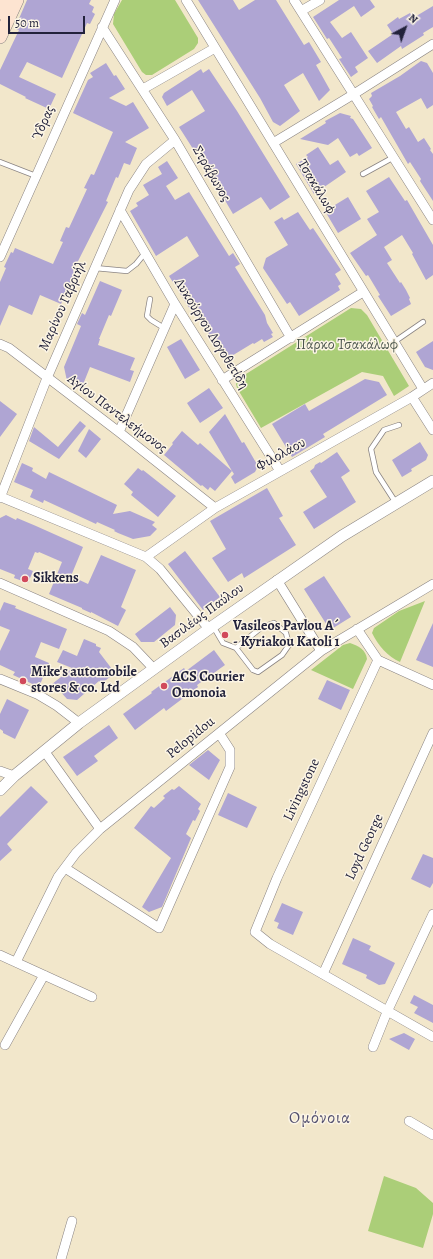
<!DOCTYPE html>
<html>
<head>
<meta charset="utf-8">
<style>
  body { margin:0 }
  #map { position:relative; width:433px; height:1259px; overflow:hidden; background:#f2e7cb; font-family:Alegreya,serif }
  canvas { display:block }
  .north { position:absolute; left:385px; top:8px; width:40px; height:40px; -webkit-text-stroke:3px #fcf5e5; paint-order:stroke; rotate:41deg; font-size:11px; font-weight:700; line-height:16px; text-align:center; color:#22223b }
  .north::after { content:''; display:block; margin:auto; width:14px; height:18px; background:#22223b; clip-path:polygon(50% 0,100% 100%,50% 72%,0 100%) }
  .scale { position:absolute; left:8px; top:16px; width:77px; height:18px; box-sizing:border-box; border:2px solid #22223b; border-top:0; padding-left:5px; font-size:12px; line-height:14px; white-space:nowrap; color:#22223b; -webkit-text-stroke:3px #fcf5e5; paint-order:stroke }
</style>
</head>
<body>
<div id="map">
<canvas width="433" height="1259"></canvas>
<div class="north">N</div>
<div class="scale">50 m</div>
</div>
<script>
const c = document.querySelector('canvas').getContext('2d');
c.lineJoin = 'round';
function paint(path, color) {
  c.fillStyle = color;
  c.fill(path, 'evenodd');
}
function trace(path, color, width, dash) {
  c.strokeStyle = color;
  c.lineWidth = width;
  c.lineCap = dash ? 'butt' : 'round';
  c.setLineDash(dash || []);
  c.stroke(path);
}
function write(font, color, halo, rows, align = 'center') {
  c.font = font + ' Alegreya,serif';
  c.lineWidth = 3;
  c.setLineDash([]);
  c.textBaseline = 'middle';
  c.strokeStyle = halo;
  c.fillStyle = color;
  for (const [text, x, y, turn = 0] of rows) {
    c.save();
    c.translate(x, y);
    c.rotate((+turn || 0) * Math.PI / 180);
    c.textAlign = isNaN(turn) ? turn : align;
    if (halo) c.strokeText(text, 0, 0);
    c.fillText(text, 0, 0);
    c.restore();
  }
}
const green = new Path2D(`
  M122,0H175L198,38V43L194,49L152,75H146L142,72L113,24L114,14Z
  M351,308L361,309L367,315L409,386L394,396L383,376L362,372L261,428L237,388L236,384L238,379Z
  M425,601L400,662C388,657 378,645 372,633L374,628L399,611Z
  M350,643C359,646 366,650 367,659L353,689L311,670L343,645Z
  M384,1176L416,1188L433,1203V1214L423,1248L368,1231Z`);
const building = new Path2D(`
  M27,0H91L89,4L94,7L92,12L95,14L90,24L87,23L62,78L27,62L19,77L56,94L49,109L25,98L26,97L0,84V70L19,30L16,29L20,22L18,21Z
  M198,0H233L239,10L255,0H276L304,45L309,42L321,62L316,65L330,90L319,101L303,73L284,85L300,111L280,126L273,122L260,98Z
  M339,0H370L375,7L361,17L354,6L330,22L342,38L351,32L368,58L355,67L358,72L351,77L339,59L342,58L329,38L327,39L313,17Z
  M433,6V27L423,33L424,35L402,49L401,46L377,63L368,51L393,34L387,25L398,17L399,19L410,13L413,18Z
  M421,61L427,63L433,73V105L427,109L421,98L396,112L406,129L409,127L418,142L424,138L431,149L430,150L433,154V201L420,181L421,179L410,162L408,164L381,117L379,119L372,107L373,106L369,99L372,96L371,93L400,76Z
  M106,63L114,76L116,75L125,89L109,98L126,106L133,102L149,128L125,142L137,148L130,165L124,163L118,178L116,177L106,201L108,202L73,271L75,272L61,304L40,295L32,315L9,305L0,326V282L6,268L4,267L11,252L13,253L15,248L53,264L63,242L60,241L66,227L69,228L87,189L84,188L91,174L94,175L113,132L73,113L88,80L93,77L90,73Z
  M201,69L203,73L209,69L237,111L290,197L270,210L261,197L233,214L196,151L195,152L179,127L205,111L192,90L167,106L162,97L164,93Z
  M340,113L351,116L350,118L353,119L372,148L359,156L357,153L350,157L338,138L328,145L300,139L326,123L325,121Z
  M318,147L330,165L338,160L346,172L314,194L296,164L308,157L306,155Z
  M167,161L178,178L166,186L175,200L189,192L229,256L233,253L240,264L235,267L265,315L267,323L273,333L271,334L273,337L264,342L262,339L254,344L253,343L230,357L227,353L223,356L205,328L197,316L195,317L169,276L199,256L187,236L156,256L130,211L138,206L136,203L149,195L143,185L162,174L158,167Z
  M389,177L405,201L407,200L433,245V275L426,280L412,254L413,253L402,235L384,247L392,260L387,263L400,283L401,282L406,290L410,298L409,299L411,304L391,316L378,296L380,295L368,275L366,276L350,253L377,235L367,219L379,212L366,191Z
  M348,197L361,219L338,233L325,211Z
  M298,212L310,230L313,228L341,270L335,274L341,284L338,286L340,290L299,316L290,302L287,304L263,268L266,258L288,245L274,222L282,217L284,220Z
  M100,281L122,290L111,316L109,315L99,339H100L98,345L135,358L130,370L134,371L130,382L90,367L82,387L67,381L64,367L81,326L77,324L82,313L85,315Z
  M181,339L200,370L185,379L167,347Z
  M433,341V370L425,367L416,352Z
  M365,379L379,382L387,395L323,434L325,437L292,457L272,424L305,404L309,411Z
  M209,388L223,408L200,423L187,403Z
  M0,401L17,414L0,437Z
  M225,414L242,443L244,442L258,466L255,472L235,484L231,477L234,474L232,471L215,491L210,487L208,490L202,485L201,486L164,455L173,444L172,443L182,431L198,445L200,443L232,471L209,432Z
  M80,421L86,426L59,459L29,441L34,427L58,447Z
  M89,429L101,439L86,458L78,451Z
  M420,442L428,455L426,460L411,469L412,471L402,477L392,460Z
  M337,452L350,471L341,477L356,502L314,529L303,512L327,497L310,471L314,468L315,465L320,462L321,463Z
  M22,463L33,468L32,471L46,479L49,472L117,505L113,514L130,511L155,522L152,525L157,529L150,536L133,539L118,533L114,531L115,530L97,522L96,524L44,500L43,503L30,497L33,490L14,482Z
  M138,468L142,471L143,470L176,496L158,517L131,495L133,492L124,484Z
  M267,488L283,516L279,518L296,545L244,578L242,573L228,582L212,558L226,549L210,521Z
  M6,515L16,520L17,518L36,526L83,547L71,576L88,584L101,555L136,570L121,607L126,610L118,626L91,612V613L82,609V608L49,594L62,562L39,552L38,553L35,552L28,569L33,571L28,583L14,578L15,575L0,569V518Z
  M185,551L220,597L203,610L168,564Z
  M324,576L351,617L330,630L304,589Z
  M4,602L16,606L15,608L67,629L59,649L41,642L35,657L49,663L39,687L13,675L15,672L0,665V651L10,630L0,626V611Z
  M170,607L176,615L175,625L154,642H141L135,634Z
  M433,623V667L416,660Z
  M84,639L96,644V646L101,648L99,652L115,673L101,684L99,681L77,700L67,699L59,690L57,692L51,685L72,668L57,662L63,650L77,656Z
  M214,650L225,665L197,685L198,687L166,711L164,708L135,730L123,714L152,693L151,692L184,668L186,671Z
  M327,680L350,690L341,710L318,699Z
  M7,699L29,710L15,739L3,733V731L0,729V714Z
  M109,725L118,738L94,756L98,761L77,776L63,757Z
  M208,750L220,760L209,780L189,765Z
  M31,786L48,802L7,844L12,850L0,861V817Z
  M179,786L201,804L198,809L200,811L195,821L193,820L186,834L191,838L162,907L149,912L142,907L171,858L134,828L151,806L154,808L165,798L163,796L172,789L174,790Z
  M228,793L257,807L247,828L218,815Z
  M423,854L433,858V883L430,888L411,879Z
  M282,903L303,912L293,935L277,928L279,923L274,921Z
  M353,938L371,946L369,950L395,963L385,984L379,985L366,978L367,975L342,964Z
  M414,995L433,1005V1023L414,1013L418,1007L410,1003Z
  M404,1033L415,1039L409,1050L389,1039Z`);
const service = new Path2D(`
  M0,162L36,176
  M363,174L394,157
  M95,268L127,271L136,264L145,253
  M150,299L147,316L151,320L164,328
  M394,342L423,322
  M396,503L376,472L371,449L384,430L399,425
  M213,626L223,643L236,648L253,670L258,672L282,655L289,645L286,633L274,623L262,627L236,648`);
const minor = new Path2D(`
  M186,0L423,389
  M294,0L433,220
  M301,11L320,0
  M102,27L175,140L291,338
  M143,89L215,48
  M273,143L354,94L433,44
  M120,210L175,304L280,471
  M0,257L115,0
  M0,344L9,348L119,432L215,508
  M222,380L363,292
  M412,397L433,430
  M119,432L175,304
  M1,497L146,557L160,569L209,629
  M0,498L47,378L129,190L146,164L175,140
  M146,557L215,508L412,397L433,383
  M277,580L321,651
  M0,583L109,631L133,647L154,669
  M357,629L378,660L433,685
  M378,660L277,878L255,932L270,944L433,1037
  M0,679L37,694L57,706L79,723
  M45,752L100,829
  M0,771L14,776
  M65,868L159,928L230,767V750L219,733
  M0,955L92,997
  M16,962L58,877L76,853L100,829L321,651L433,584
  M323,974L433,733
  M5,1045L44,975
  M373,1047L387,1012L433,914
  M409,1121L433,1135
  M61,1259L72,1221`);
const tertiary = new Path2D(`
  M0,790L14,776L79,723L213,626L342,536L433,481`);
const secondary = new Path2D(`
  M0,13L6,0
  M0,37L17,0`);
const markers = [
  [25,579,4,"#d1495b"],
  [225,635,4,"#d1495b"],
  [23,681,4,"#d1495b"],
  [164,686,4,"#d1495b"]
];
const streetNames = [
  ["Ύδρας",44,123,-66],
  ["Στράβωνος",211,174,60],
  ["Τσακάλωφ",316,187,59],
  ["Μαρίνου Γαβριήλ",63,306,-66],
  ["Λυκούργου Λογοθετίδη",211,334,58],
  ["Αγίου Παντελεήμονος",117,414,37],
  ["Φιλολάου",281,455,-29],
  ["Βασιλέως Παύλου",202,616,-36],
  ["Pelopidou",191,738,-39],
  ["Livingstone",302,790,-65],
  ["Loyd George",365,847,-65]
];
const parkNames = [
  ["Πάρκο Τσακάλωφ",347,346]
];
const poiNames = [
  ["Sikkens",33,579],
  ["Vasileos Pavlou A´",233,627],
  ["- Kyriakou Katoli 1",233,643],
  ["Mike's automobile",31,673],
  ["stores & co. Ltd",31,689],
  ["ACS Courier",172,678],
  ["Omonoia",172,694]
];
const quarterNames = [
  ["Ομόνοια",320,1119]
];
paint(green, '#abce78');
paint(building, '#afa5d3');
trace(service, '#8a8483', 6);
trace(minor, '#8a8483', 10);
trace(tertiary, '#8a8483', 12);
trace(secondary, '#8a8483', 14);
trace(service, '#fff', 4.5);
trace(minor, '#fff', 9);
trace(tertiary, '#fff', 11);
trace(secondary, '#fde4d1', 13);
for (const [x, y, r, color] of markers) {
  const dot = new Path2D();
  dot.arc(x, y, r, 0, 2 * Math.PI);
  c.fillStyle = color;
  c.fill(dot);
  trace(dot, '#fcf5e5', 1.5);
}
write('14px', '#22223b', '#fcf5e5', streetNames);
write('14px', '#4b564d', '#fcf5e5', parkNames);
write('bold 14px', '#22223b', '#fcf5e5', poiNames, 'left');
c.letterSpacing = '1px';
write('16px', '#535070', '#fcf5e5', quarterNames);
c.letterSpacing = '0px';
</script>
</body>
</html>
